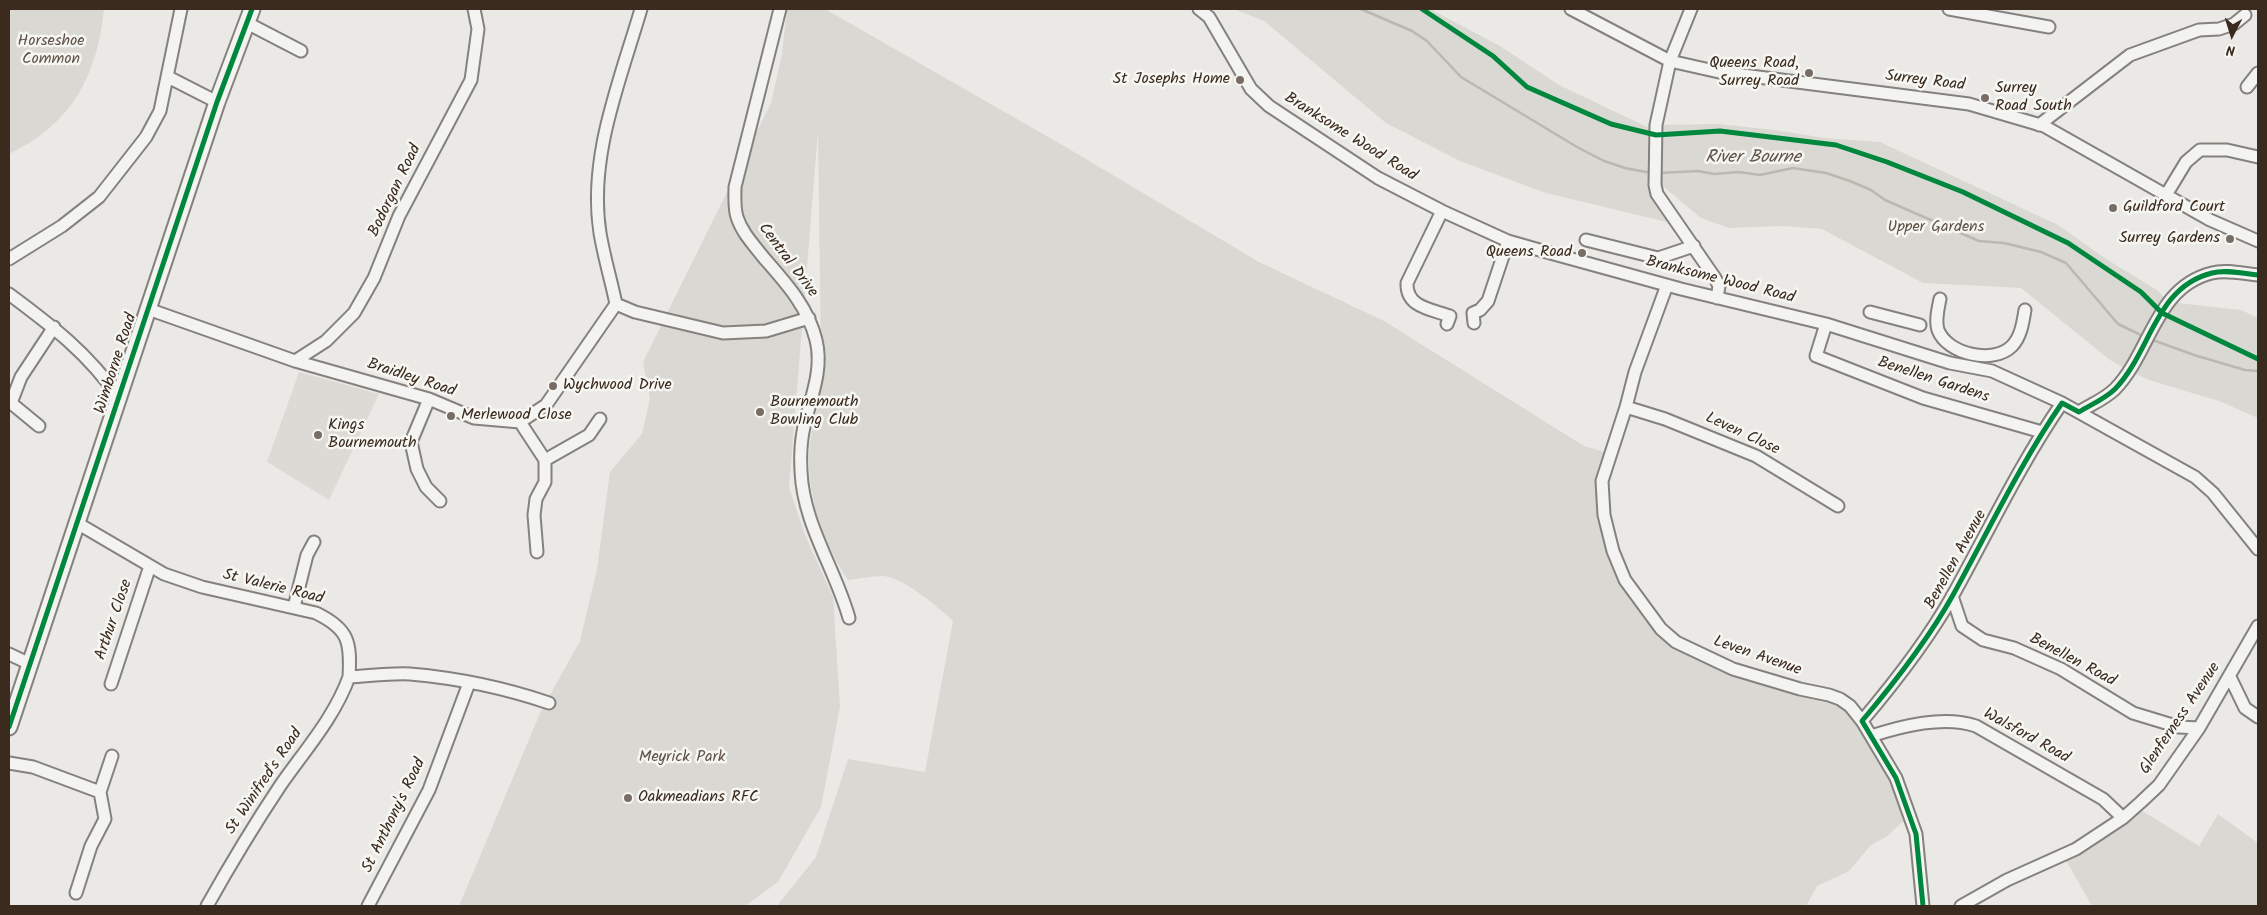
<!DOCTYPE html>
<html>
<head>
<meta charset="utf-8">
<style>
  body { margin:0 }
  #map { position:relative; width:2267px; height:915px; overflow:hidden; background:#eae9e6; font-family:Kalam,sans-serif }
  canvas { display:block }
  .frame { position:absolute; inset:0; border:10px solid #3b2a1e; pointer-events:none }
  .north { position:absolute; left:2207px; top:10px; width:50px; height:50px; -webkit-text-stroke:4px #f6f6f2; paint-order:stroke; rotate:185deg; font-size:14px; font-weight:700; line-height:20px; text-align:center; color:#3b2a1e }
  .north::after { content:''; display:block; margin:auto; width:18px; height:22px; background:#3b2a1e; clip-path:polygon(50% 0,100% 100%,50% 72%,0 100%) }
</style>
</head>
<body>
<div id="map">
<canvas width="2267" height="915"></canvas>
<div class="frame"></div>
<div class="north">N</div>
</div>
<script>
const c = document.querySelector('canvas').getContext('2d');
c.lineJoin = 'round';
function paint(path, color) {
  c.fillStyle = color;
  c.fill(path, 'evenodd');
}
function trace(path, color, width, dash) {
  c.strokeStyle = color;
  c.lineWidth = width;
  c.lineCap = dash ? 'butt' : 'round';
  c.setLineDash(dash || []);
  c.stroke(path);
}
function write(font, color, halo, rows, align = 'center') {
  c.font = font + ' Kalam,sans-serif';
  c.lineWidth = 5;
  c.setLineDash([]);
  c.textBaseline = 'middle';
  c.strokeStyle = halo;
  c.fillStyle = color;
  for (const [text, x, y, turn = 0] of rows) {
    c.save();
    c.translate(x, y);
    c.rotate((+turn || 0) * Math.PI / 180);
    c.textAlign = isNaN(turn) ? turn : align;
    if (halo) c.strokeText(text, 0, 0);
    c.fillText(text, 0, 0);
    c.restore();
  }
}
const built = new Path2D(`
  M299,372L379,394L329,500L267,462Z`);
const green = new Path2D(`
  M9,9H104C97,76 72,124 9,154Z
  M787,9H825L1064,146L1259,262L1384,321L1584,446L1611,454L1602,482L1613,551L1642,603L1691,650L1840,699L1871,736L1909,816L1886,837L1871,845L1849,871L1817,886L1806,906H777L816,857L848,759L925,772L953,621C939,608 902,576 882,576C871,576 859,579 848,580C820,538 803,486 811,436C814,416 822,396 823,376C824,369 822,361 821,353L818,132L789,487L805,535L833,597L840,707L821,807L778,882L745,906H459L541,711L580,641L597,569L610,472L642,434L650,399L643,362L771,103L782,54Z
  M1234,9H1430L1500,46L1559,85L1647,127L1656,125L1718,124L1774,130L1825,138L1880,142L2058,225L2106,259L2157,290L2169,302L2241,310L2258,318V418L2219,401L2152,381L2129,371L2110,360L2021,288L1923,283L1822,229L1783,226L1729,228L1701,218L1664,187L1655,185L1653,199L1671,223L1546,193L1460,161L1386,123L1264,21Z
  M2136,807L2199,846L2218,814L2258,843V906H2092L2063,855Z`);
const stream = new Path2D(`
  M1361,9L1412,31L1427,41L1461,77L1577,147L1604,161L1625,168L1651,173
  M1659,173L1698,171L1714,174L1739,172L1760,175L1793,168L1826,173L1850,181L1871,190L1885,200L1979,241L2004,243L2041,252L2066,263L2118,324L2145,337
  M2150,339L2194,355L2245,370L2258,371`);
const minor = new Path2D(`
  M780,9L735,187C735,196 734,208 737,217C742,233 754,245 764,258C786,283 808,307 816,340C823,368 812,395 805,422C801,438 800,455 801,471C803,524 835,568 849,618
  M1199,9L1209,17L1251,89L1269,106L1378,178L1442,211L1508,241L1543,251L1681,289L1826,324L1950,363L1992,371L2062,403L2195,477L2213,493L2258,549
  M1571,9L1670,61L1719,72L1969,104L2044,126L2210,220L2258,241
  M1691,9L1670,61L1656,125L1655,185L1657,194L1715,278L1719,286L1717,298
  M1949,9L2049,27
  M247,23L301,51
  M168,77L217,102
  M2247,87L2258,73
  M2039,125L2130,55L2199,30L2219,29L2234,24L2245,15
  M2166,195L2186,162L2200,150H2227L2258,157
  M1442,211L1407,283C1406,307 1430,309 1450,316L1447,324
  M1586,240L1658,258L1694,246
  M9,259L62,226L99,197L146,137L160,111L181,9
  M1667,285L1635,372L1626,407L1602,481L1604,515L1613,551L1625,580L1661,629L1676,642L1733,669L1800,689L1829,695L1840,699L1850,706L1862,721L1896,778L1916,834L1923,906
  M9,294C52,326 88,353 119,398
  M1940,299C1938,309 1935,320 1938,330C1947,354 1993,365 2012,346C2021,337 2023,322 2025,310
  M616,304L635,312L723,333L766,331L809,318
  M148,309L295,361L429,399L474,418L520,422L546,405L616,304C611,280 604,257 600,233C588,157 620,81 641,9
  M1870,312L1920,325
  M1474,323L1473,313L1480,310L1488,301L1508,241
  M1826,324L1816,356L1923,398L2042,432
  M295,361L326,341L354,313L374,278L399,216L471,80L478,29L474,9
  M429,399L411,442L417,469L426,487L440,501
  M1626,407L1665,419L1756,456L1838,506
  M2079,412C2090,405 2105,399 2115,389C2151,352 2155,287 2212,273C2226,269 2245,274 2258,275
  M520,422L545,460V482L536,499L534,515L537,552
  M39,426L11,403L21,377L54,327
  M545,460L589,435L600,419
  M77,523L164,574L202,587L316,613C349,629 351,642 349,677C369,676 390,673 410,674C456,678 505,688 549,703
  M1952,596L1962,626L1983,640L2014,648L2061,669L2133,713L2179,727L2199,728
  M294,607L307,555L314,542
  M9,654L30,664
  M2230,677L2245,708L2258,717
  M111,684L150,566
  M1862,721C1895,682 1928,640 1953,595C1989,530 2020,464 2062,403
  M1871,736C1902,726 1944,715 1976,726L2103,799L2123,818
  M9,763L33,767L100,792
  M76,893L91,846L105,819L100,792L112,756
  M207,906C230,865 254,825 280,786C305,750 334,718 349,677
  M368,906L429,790L469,683
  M1961,906L2007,880L2076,849L2123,818L2141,802L2159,785L2199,728L2258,626`);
const major = new Path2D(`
  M9,727L217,102L252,9`);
const cycleway = new Path2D(`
  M1422,9L1493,56L1527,87L1611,124L1656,135L1720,131L1836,145L1887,162L1963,192L2068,243L2141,292L2162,313L2258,359
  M9,727L217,102L252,9
  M1923,906L1916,834L1896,778L1862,721C1895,682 1928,640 1953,595C1989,530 2020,464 2062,403L2079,412C2090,405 2105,399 2115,389C2151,352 2155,287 2212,273C2226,269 2245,274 2258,275`);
const markers = [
  [1809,73,5,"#786d64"],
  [1240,80,5,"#786d64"],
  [1985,98,5,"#786d64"],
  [2113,208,5,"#786d64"],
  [2230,239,5,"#786d64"],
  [1582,253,5,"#786d64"],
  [553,386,5,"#786d64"],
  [760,412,5,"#786d64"],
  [451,416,5,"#786d64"],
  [318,435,5,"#786d64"],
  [628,798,5,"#786d64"]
];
const parkNames = [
  ["Horseshoe",51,42],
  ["Common",51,60],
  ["Upper Gardens",1936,228],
  ["Meyrick Park",682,758]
];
const poiNames = [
  ["Queens Road,",1799,64,"right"],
  ["Surrey Road",1799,82,"right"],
  ["St Josephs Home",1230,80,"right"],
  ["Surrey",1995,89],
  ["Road South",1995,107],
  ["Guildford Court",2123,208],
  ["Surrey Gardens",2220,239,"right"],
  ["Queens Road",1572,253,"right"],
  ["Wychwood Drive",563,386],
  ["Bournemouth",770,403],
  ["Bowling Club",770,421],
  ["Merlewood Close",461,416],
  ["Kings",328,426],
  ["Bournemouth",328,444],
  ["Oakmeadians RFC",638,798]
];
const streetNames = [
  ["Surrey Road",1925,82,7],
  ["Branksome Wood Road",1350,138,32],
  ["Bodorgan Road",396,191,-64],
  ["Central Drive",787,261,53],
  ["Branksome Wood Road",1720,281,14],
  ["Wimborne Road",117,364,-72],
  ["Braidley Road",411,379,18],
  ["Benellen Gardens",1933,381,18],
  ["Leven Close",1742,435,25],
  ["Benellen Avenue",1957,560,-61],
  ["St Valerie Road",273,588,14],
  ["Arthur Close",115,620,-71],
  ["Leven Avenue",1757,657,19],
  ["Benellen Road",2072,661,28],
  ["Glenferness Avenue",2181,719,-56],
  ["Walsford Road",2026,737,29],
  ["St Winifred's Road",265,782,-56],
  ["St Anthony's Road",395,816,-64]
];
const waterNames = [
  ["River Bourne",1753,159]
];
paint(built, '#dbdad4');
paint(green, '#dad8d3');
trace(stream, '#bcb7af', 2.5);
trace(minor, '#85817d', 15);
trace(major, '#85817d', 19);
trace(minor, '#f3f3f1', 11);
trace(major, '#f3f3f1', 15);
trace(cycleway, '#00873e', 5);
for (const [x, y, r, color] of markers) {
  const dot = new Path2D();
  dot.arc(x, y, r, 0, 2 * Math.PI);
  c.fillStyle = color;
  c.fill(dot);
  trace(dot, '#f6f6f2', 2);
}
write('16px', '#605248', '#f6f6f2', parkNames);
write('16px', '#3b2a1e', '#f6f6f2', poiNames, 'left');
write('16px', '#3b2a1e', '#f6f6f2', streetNames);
write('italic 18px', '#615449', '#f6f6f2', waterNames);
</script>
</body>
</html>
